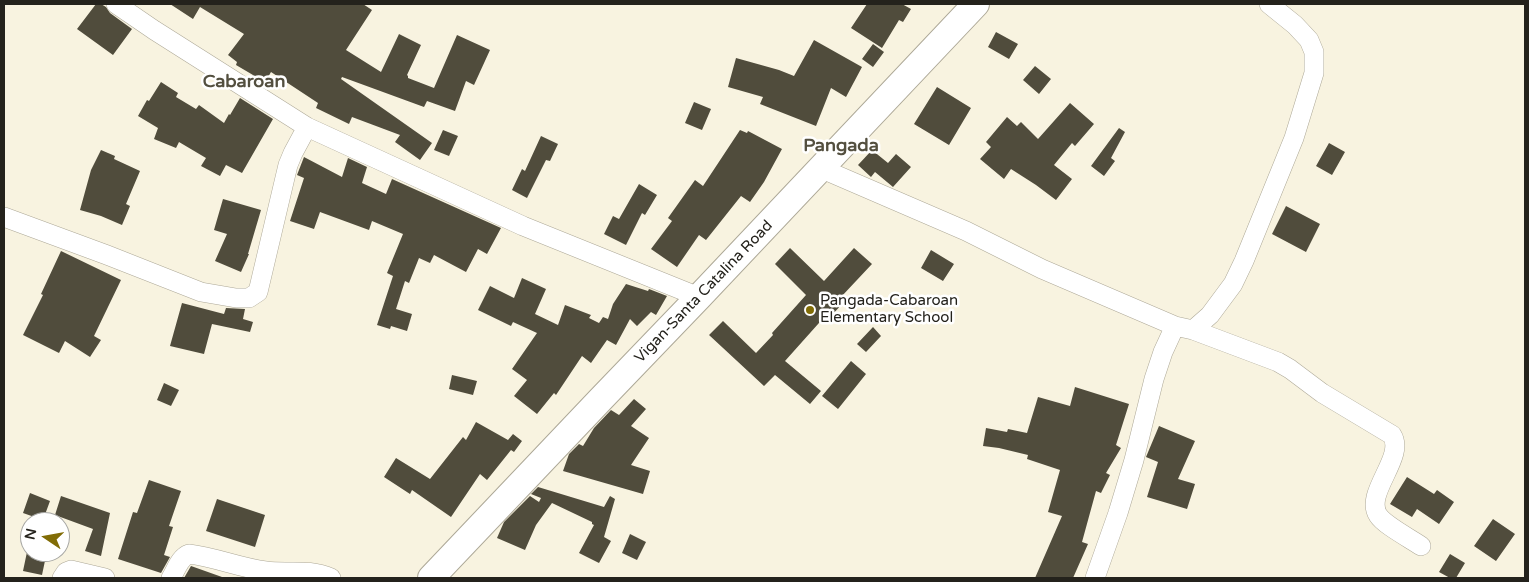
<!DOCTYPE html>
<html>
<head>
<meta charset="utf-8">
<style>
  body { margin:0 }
  #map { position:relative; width:1529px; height:582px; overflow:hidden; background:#f8f3e0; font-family:"Varela Round",sans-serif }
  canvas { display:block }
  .frame { position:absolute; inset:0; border:5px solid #24221c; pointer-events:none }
  .north { position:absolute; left:20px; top:512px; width:50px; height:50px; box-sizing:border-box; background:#fff; border:1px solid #a7a7a4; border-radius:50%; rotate:282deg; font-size:14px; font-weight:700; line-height:20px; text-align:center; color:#24221c }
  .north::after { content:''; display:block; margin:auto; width:18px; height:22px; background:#816c06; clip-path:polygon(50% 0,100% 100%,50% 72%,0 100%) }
</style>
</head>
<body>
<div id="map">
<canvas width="1529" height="582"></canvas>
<div class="frame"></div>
<div class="north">N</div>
</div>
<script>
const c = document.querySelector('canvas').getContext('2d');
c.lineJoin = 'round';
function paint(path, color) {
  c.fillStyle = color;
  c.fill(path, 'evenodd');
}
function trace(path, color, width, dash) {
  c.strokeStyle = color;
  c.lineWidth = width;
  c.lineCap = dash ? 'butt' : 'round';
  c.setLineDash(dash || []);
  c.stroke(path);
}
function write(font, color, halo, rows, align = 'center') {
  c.font = font + ' "Varela Round",sans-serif';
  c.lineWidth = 5;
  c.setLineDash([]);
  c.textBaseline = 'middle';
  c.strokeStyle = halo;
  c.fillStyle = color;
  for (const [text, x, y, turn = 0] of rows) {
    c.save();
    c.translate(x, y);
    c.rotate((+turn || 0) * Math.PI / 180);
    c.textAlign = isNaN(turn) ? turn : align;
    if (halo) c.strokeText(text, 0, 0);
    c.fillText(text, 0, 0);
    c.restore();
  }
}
const building = new Path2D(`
  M96,4H101L106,7L110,13L132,29L113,55L77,29Z
  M170,4H363L372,10L346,50L381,72L399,34L421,45L407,75L408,76V78L434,88L457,35L490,50L474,85L466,81L455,111L427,101L424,107L342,77L341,79L432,143L420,160L395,142L400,135L352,117L349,124L316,108L318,103L271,72L263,86L251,78L253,75L236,65L237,62L228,55L244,34L200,7L193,19Z
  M867,4H902L911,9L903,22L899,20L882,48L851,28Z
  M996,32L1018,44L1009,59L988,47Z
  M814,40L862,67L846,97L831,88L816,126L760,104L763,97L728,87L736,58L779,70L794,76Z
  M873,44L884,52L873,67L862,59Z
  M1035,66L1051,79L1039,94L1023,80Z
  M161,82L178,93L176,97L196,109L199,105L224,123L229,114L230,115L240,98L273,119L242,173L226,165L220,176L201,166L206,158L179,142L176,148L154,139L158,128L138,116L147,100L149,101Z
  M937,87L971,108L949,145L914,124Z
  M694,102L711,109L702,130L685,123Z
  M1070,103L1094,124L1075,146L1072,143L1054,165L1072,179L1056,200L1036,185L1011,169L1004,179L980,159L991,147L986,142L1007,117L1017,126L1021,122L1038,139Z
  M1119,128L1125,132L1111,158L1115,161L1104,176L1091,166Z
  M443,130L458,136L449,156L434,150Z
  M740,130L747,133L748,131L782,149L764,182L750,202L741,196L706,240L699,235L677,267L651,249L672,221L668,218L695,180L703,186Z
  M541,136L558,144L550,161L546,160L527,198L512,190L522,169L525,171Z
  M1329,143L1345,152L1332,175L1316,166Z
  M101,150L115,156L114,159L140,171L126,204L130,206L122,225L101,216L80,210L91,170Z
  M872,150L888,163L896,154L911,167L893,187L875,172L871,177L858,165Z
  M304,157L342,177L348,158L367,167L362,183L386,194L392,179L501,228L487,254L478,249L466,272L434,255L430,263L419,258L409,283L405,281L396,309L412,314L407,331L391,326L390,329L377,325L393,276L387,273L403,234L372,221L369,230L320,212L314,229L290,221L304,178L297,175Z
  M639,184L657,195L645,215L642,213L626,245L604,234L613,216L619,219Z
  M223,199L261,210L248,254H249L241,272L215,261L227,234L214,230Z
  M1286,206L1320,224L1306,252L1272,234Z
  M790,248L824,281L854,248L872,264L841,297L845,301L830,317L827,314L785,361L821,391L810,404L775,375L764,386L709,335L723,321L756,353L773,335L772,333L806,295L775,264Z
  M931,250L954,264L943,281L921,268Z
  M61,251L121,280L94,336L101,340L90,357L65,341L59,353L23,335L43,295L41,294Z
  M522,278L546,289L535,314L558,325L565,305L591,315L589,318L599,323L603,317L608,319L613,304L626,284L648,291L649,289L667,296L656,315L651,312L637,326L630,319L616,345L607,340L591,363L582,356L556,395L554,393L537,414L514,396L527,380L512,369L537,333L513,322L511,326L478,310L490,286L514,298Z
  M182,303L224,314L226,308L245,309L243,319L253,322L250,332L212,324L204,354L170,346Z
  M873,327L881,336L866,352L857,344Z
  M851,361L866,374L838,409L822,396Z
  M452,375L477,381L473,395L449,389Z
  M164,383L179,390L171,406L157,400Z
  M1075,387L1129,404L1116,445L1121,448L1106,473L1110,475L1101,493L1096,491L1082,542L1088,544L1073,578H1035L1062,516L1048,512L1060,470L1027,459L1028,455L999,448L983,446L986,428L1007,432L1008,429L1027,433L1038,397L1070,406Z
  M634,399L646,409L631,426L649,438L631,465L650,471L643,494L563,471L569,454L579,444L583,446L594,428L611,410L619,415Z
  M476,422L508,440L513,434L522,441L514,452L511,450L487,480L480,474L451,517L412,490L410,494L384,477L396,458L430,479L463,437L466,440Z
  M1159,426L1195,441L1178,479L1195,484L1187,509L1147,497L1158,462L1146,457Z
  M1407,477L1434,494L1437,490L1454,502L1439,524L1417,509L1412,517L1390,504Z
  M149,480L181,491L169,526L173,527L164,555L170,557L161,573L118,559L133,512L137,513Z
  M538,487L604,507L610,496L615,499L604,537L611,541L599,563L579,553L594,525L592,524V522L552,503L536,525L525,550L497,538L504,522L530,496L539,502L541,498L531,494Z
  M30,493L50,501L43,520L23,513Z
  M61,496L110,513L101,556L85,551L93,529L55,515Z
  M217,499L265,515L255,547L206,531Z
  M1493,519L1515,534L1496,561L1474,546Z
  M630,534L646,542L637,560L622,553Z
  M27,552L46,556L42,575L23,571Z
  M1450,554L1465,563L1456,578H1450L1439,572Z
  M191,566L222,577V578H184Z`);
const minor = new Path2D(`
  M116,4L154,30L307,127L523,226L699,297
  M820,168L966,231L1042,269L1175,326L1193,330L1278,362L1290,369L1322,393L1392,435C1406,457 1364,493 1378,515C1384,525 1411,539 1421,546
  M4,217L107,255L201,292L236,298H249L258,292L288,165L293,153L307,127
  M1193,330L1210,315L1233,284L1244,261L1294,138L1314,73V52L1309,40L1295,25L1269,4
  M62,578L66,572L71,570L105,578
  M171,578C176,570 180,557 189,554C215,557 240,568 266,571C289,574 308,568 331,578
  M1095,578L1118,513L1134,460L1154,379L1163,352L1175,326`);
const secondary = new Path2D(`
  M431,578L600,400L699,297L976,4`);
const markers = [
  [810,310,5,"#816c06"]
];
const streetNames = [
  ["Vigan-Santa Catalina Road",704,292,-46]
];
const poiNames = [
  ["Pangada-Cabaroan",820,301],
  ["Elementary School",820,318]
];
const quarterNames = [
  ["Cabaroan",244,82],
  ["Pangada",841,146]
];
paint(building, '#504c3c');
trace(minor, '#ada897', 20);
trace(secondary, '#ada897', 28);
trace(minor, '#fff', 19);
trace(secondary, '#fff', 26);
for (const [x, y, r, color] of markers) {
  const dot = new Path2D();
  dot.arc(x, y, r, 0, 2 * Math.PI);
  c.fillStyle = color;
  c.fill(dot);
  trace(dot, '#fff', 2);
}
write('15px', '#24221c', '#fff', streetNames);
write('15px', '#24221c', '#fff', poiNames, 'left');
write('bold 18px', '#534f3f', '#fff', quarterNames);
</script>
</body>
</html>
